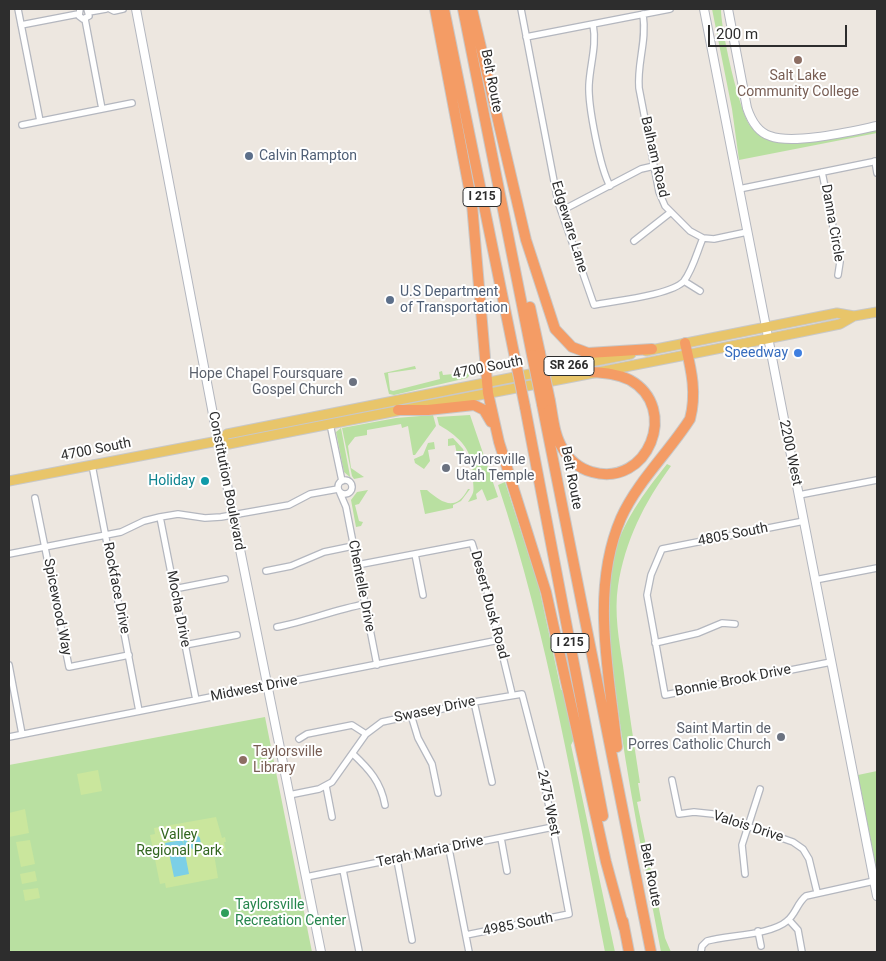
<!DOCTYPE html>
<html>
<head>
<meta charset="utf-8">
<style>
  body { margin:0 }
  #map { position:relative; width:886px; height:961px; overflow:hidden; background:#ede7e0; font-family:Roboto,sans-serif }
  canvas { display:block }
  .frame { position:absolute; inset:0; border:10px solid #2d2d2d; pointer-events:none }
  .scale { position:absolute; left:708px; top:25px; width:139px; height:22px; box-sizing:border-box; border:2px solid #2d2d2d; border-top:0; padding-left:6px; font-size:15px; line-height:18px; white-space:nowrap; color:#2d2d2d; -webkit-text-stroke:4px #fff; paint-order:stroke }
</style>
</head>
<body>
<div id="map">
<canvas width="886" height="961"></canvas>
<div class="frame"></div>
<div class="scale">200 m</div>
</div>
<script>
const c = document.querySelector('canvas').getContext('2d');
c.lineJoin = 'round';
function paint(path, color) {
  c.fillStyle = color;
  c.fill(path, 'evenodd');
}
function trace(path, color, width, dash) {
  c.strokeStyle = color;
  c.lineWidth = width;
  c.lineCap = dash ? 'butt' : 'round';
  c.setLineDash(dash || []);
  c.stroke(path);
}
function write(font, color, halo, rows, align = 'center') {
  c.font = font + ' Roboto,sans-serif';
  c.lineWidth = 4;
  c.setLineDash([]);
  c.textBaseline = 'middle';
  c.strokeStyle = halo;
  c.fillStyle = color;
  for (const [text, x, y, turn = 0] of rows) {
    c.save();
    c.translate(x, y);
    c.rotate((+turn || 0) * Math.PI / 180);
    c.textAlign = isNaN(turn) ? turn : align;
    if (halo) c.strokeText(text, 0, 0);
    c.fillText(text, 0, 0);
    c.restore();
  }
}
const green = new Path2D(`
  M712,9H721C721,30 739,111 751,127C760,138 772,143 785,143L877,129V133L739,160L732,109Z
  M415,366L416,369L388,373L390,390L393,391L440,379L439,372L442,371L443,375L464,373L465,367L469,366L466,372L470,375L467,378L394,395L389,394L384,373Z
  M433,415L436,426L415,455H413L408,426L402,428L401,424L367,430V435L355,437L348,446L351,468L364,477L354,479L352,476L342,428L396,418Z
  M470,415L498,497L487,501L482,489L476,494L477,499L468,502C476,490 473,491 473,477C473,450 461,438 439,425L437,417Z
  M341,428L350,476L351,478L344,472L336,432Z
  M453,438L463,449L468,462H464V459L458,458L455,445L448,446V439Z
  M434,442L435,449L428,450L430,461L424,469L415,463L414,459L423,455L428,443Z
  M667,464L671,466C644,503 625,541 618,586C614,613 619,640 623,666C628,705 634,744 640,783H638L641,801L637,802L665,938L671,952H661C645,866 627,781 616,694C611,648 603,604 613,559C621,523 645,492 667,464Z
  M505,482L539,587L561,690H563L574,739L571,745L615,952H605C575,797 548,635 498,485Z
  M468,489H470L461,501L453,505V508L425,514L420,490H427C442,503 456,512 468,489Z
  M368,490L359,504L355,505L359,521L363,522L361,526L356,527L351,500L357,492Z
  M265,717L312,952H9V765Z
  M877,771V873L858,775Z`);
const pitch = new Path2D(`
  M98,770L102,791L81,795L77,774Z
  M25,809L29,833L9,837V813Z
  M216,817L222,838L225,837L226,842H224L226,851L214,854L218,878L166,888L165,883L160,884L150,835L155,834L154,828Z
  M30,840L35,864L21,867L16,842Z
  M35,871L37,881L22,884L20,874Z
  M38,888L40,898L25,901L23,890Z`);
const water = new Path2D(`
  M193,830L200,838L201,845L197,853L190,847L184,848L189,874L174,877L168,848H166L165,843L182,840L184,845L183,840L187,839L188,845L190,844L189,838Z`);
const street = new Path2D(`
  M18,9L40,121
  M80,9L79,16L83,19L89,16L87,9
  M110,9L114,11L123,9
  M521,9L558,202L594,305C613,301 672,295 684,281C693,269 697,252 703,238
  M89,12L106,9
  M643,14C647,42 637,62 639,88L659,192L665,206L690,231L703,238L714,239L747,232
  M85,19L102,109
  M593,24C597,46 590,64 589,85C588,106 600,168 610,186
  M21,25L78,14
  M526,37L670,9
  M22,125L132,103
  M875,161L877,173
  M822,172L840,262L838,275
  M739,189L877,161
  M561,211L641,169L654,166
  M634,241L671,212
  M684,281L700,291
  M330,424L342,481
  M92,465L139,711
  M338 487a7 7 0 1 1 14 0a7 7 0 1 1-14 0Z
  M340,493L346,507L377,665
  M799,495L877,480
  M35,498L69,667L129,655
  M160,517L196,700
  M804,521L662,549L651,575L647,595L665,695L831,662
  M9,554L121,532L144,521L160,517L178,514L205,518L221,517L289,505L310,494L338,489
  M415,554L423,595
  M357,565L472,543L487,591L512,694
  M266,571L291,566L324,552L353,546
  M815,580L877,568
  M174,589L225,579
  M277,627C307,621 334,610 365,604
  M655,643L698,633L722,623L735,624
  M185,645L237,635
  M9,665L22,734
  M474,702L492,782
  M411,715L418,738L432,764L438,793
  M9,737L499,640
  M299,739L307,734L352,725L366,734
  M353,754C369,769 381,782 385,805
  M672,780L679,814L694,812L713,814L793,842L803,849L809,859L817,892
  M326,786L332,817
  M289,795L319,789L332,782L366,734L382,722L474,702L522,694L543,775L569,914L466,935
  M501,838L507,871
  M449,849L469,952
  M397,860L412,940
  M343,870L359,951
  M745,874L742,845L760,789
  M306,877L553,827
  M789,920L798,930L802,952
  M758,931L761,946
  M701,952L702,946L707,941C729,935 771,935 787,921C796,914 797,903 806,896L874,881`);
const secondary = new Path2D(`
  M136,9L216,430L321,952
  M704,9L877,896
  M728,9L747,108C751,120 757,132 770,136C794,145 852,131 877,126`);
const primary = new Path2D(`
  M646,351L837,313L854,316
  M218,441L229,444C433,403 637,366 840,324L854,316L877,312
  M9,481L218,441L227,434L631,354`);
const highway = new Path2D(`
  M435,9L472,204L488,393L499,442L546,592L606,862L624,928
  M444,9L515,358
  M463,9L532,355
  M472,9L526,240L555,329L572,347L588,353L652,349
  M530,307L540,353
  M550,401C553,417 554,435 563,449C569,460 580,469 592,472C648,488 680,408 630,380C618,374 605,373 592,372
  M542,404L651,952
  M525,407L603,816
  M398,410H428L474,405L484,410L491,422
  M617,747C609,672 590,590 621,518C637,482 669,452 690,419C697,392 691,369 685,343
  M623,921L629,952`);
const highwayBridge = new Path2D(`
  M540,353L550,401
  M532,355L542,404
  M515,358L525,407`);
const markers = [
  [798,60,5,"#8d6e63"],
  [249,156,5,"#5c6f8a"],
  [390,300,5,"#5c6f8a"],
  [798,353,5,"#3f7fe0"],
  [353,382,5,"#6b7280"],
  [446,468,5,"#6b7280"],
  [205,481,5,"#0f9aa8"],
  [781,737,5,"#6b7280"],
  [243,760,5,"#8d6e63"],
  [225,913,5,"#2e9e5b"]
];
const shields = [
  [482,197,38],
  [569,366,50],
  [570,643,38]
];
const shieldNames = [
  ["I 215",482,197],
  ["SR 266",569,366],
  ["I 215",570,643]
];
const educationNames = [
  ["Salt Lake",798,76],
  ["Community College",798,92],
  ["Taylorsville",253,752,"left"],
  ["Library",253,768,"left"]
];
const streetNames = [
  ["Belt Route",491,81,79],
  ["Balham Road",654,157,77],
  ["Danna Circle",832,223,80],
  ["Edgeware Lane",569,227,73],
  ["4700 South",488,368,-11],
  ["4700 South",96,450,-11],
  ["2200 West",790,453,78],
  ["Belt Route",571,478,79],
  ["Constitution Boulevard",226,481,79],
  ["4805 South",733,535,-11],
  ["Chentelle Drive",361,586,79],
  ["Rockface Drive",116,588,79],
  ["Desert Dusk Road",489,605,75],
  ["Spicewood Way",57,607,79],
  ["Mocha Drive",178,609,79],
  ["Bonnie Brook Drive",733,681,-11],
  ["Midwest Drive",254,689,-11],
  ["Swasey Drive",435,710,-12],
  ["2475 West",548,803,78],
  ["Valois Drive",748,827,18],
  ["Terah Maria Drive",430,852,-12],
  ["Belt Route",650,875,79],
  ["4985 South",518,925,-11]
];
const serviceNames = [
  ["Calvin Rampton",259,156],
  ["U.S Department",400,292],
  ["of Transportation",400,308]
];
const shopNames = [
  ["Speedway",788,353]
];
const worshipNames = [
  ["Hope Chapel Foursquare",343,374],
  ["Gospel Church",343,390],
  ["Taylorsville",456,460,"left"],
  ["Utah Temple",456,476,"left"],
  ["Saint Martin de",771,729],
  ["Porres Catholic Church",771,745]
];
const cultureNames = [
  ["Holiday",195,481]
];
const parkNames = [
  ["Valley",179,835],
  ["Regional Park",179,851]
];
const leisureNames = [
  ["Taylorsville",235,905],
  ["Recreation Center",235,921]
];
paint(green, '#b9e0a1');
paint(pitch, '#cae69d');
paint(water, '#7bcfe7');
trace(street, '#b4b7bf', 8);
trace(secondary, '#b4b7bf', 10);
trace(primary, '#c8c8c8', 11);
trace(highway, '#c8c8c8', 12);
trace(street, '#fff', 5.5);
trace(secondary, '#fff', 8);
trace(primary, '#e8c56a', 9);
trace(highway, '#f49c65', 10);
trace(highwayBridge, '#c8c8c8', 12, []);
trace(highwayBridge, '#f49c65', 10);
for (const [x, y, r, color] of markers) {
  const dot = new Path2D();
  dot.arc(x, y, r, 0, 2 * Math.PI);
  c.fillStyle = color;
  c.fill(dot);
  trace(dot, '#fff', 2);
}
for (const [x, y, w] of shields) {
  const box = new Path2D();
  box.roundRect(x - w / 2, y - 9.5, w, 19, 4);
  c.fillStyle = '#fff';
  c.fill(box);
  trace(box, '#2d2d2d', 1);
}
write('bold 12px', '#2d2d2d', null, shieldNames);
write('14px', '#785e54', '#fff', educationNames);
write('14px', '#2d2d2d', '#fff', streetNames);
write('14px', '#4e5e75', '#fff', serviceNames, 'left');
write('14px', '#366cbe', '#fff', shopNames, 'right');
write('14px', '#5b616d', '#fff', worshipNames, 'right');
write('14px', '#0d838f', '#fff', cultureNames, 'right');
write('14px', '#326620', '#fff', parkNames);
write('14px', '#27864d', '#fff', leisureNames, 'left');
</script>
</body>
</html>
